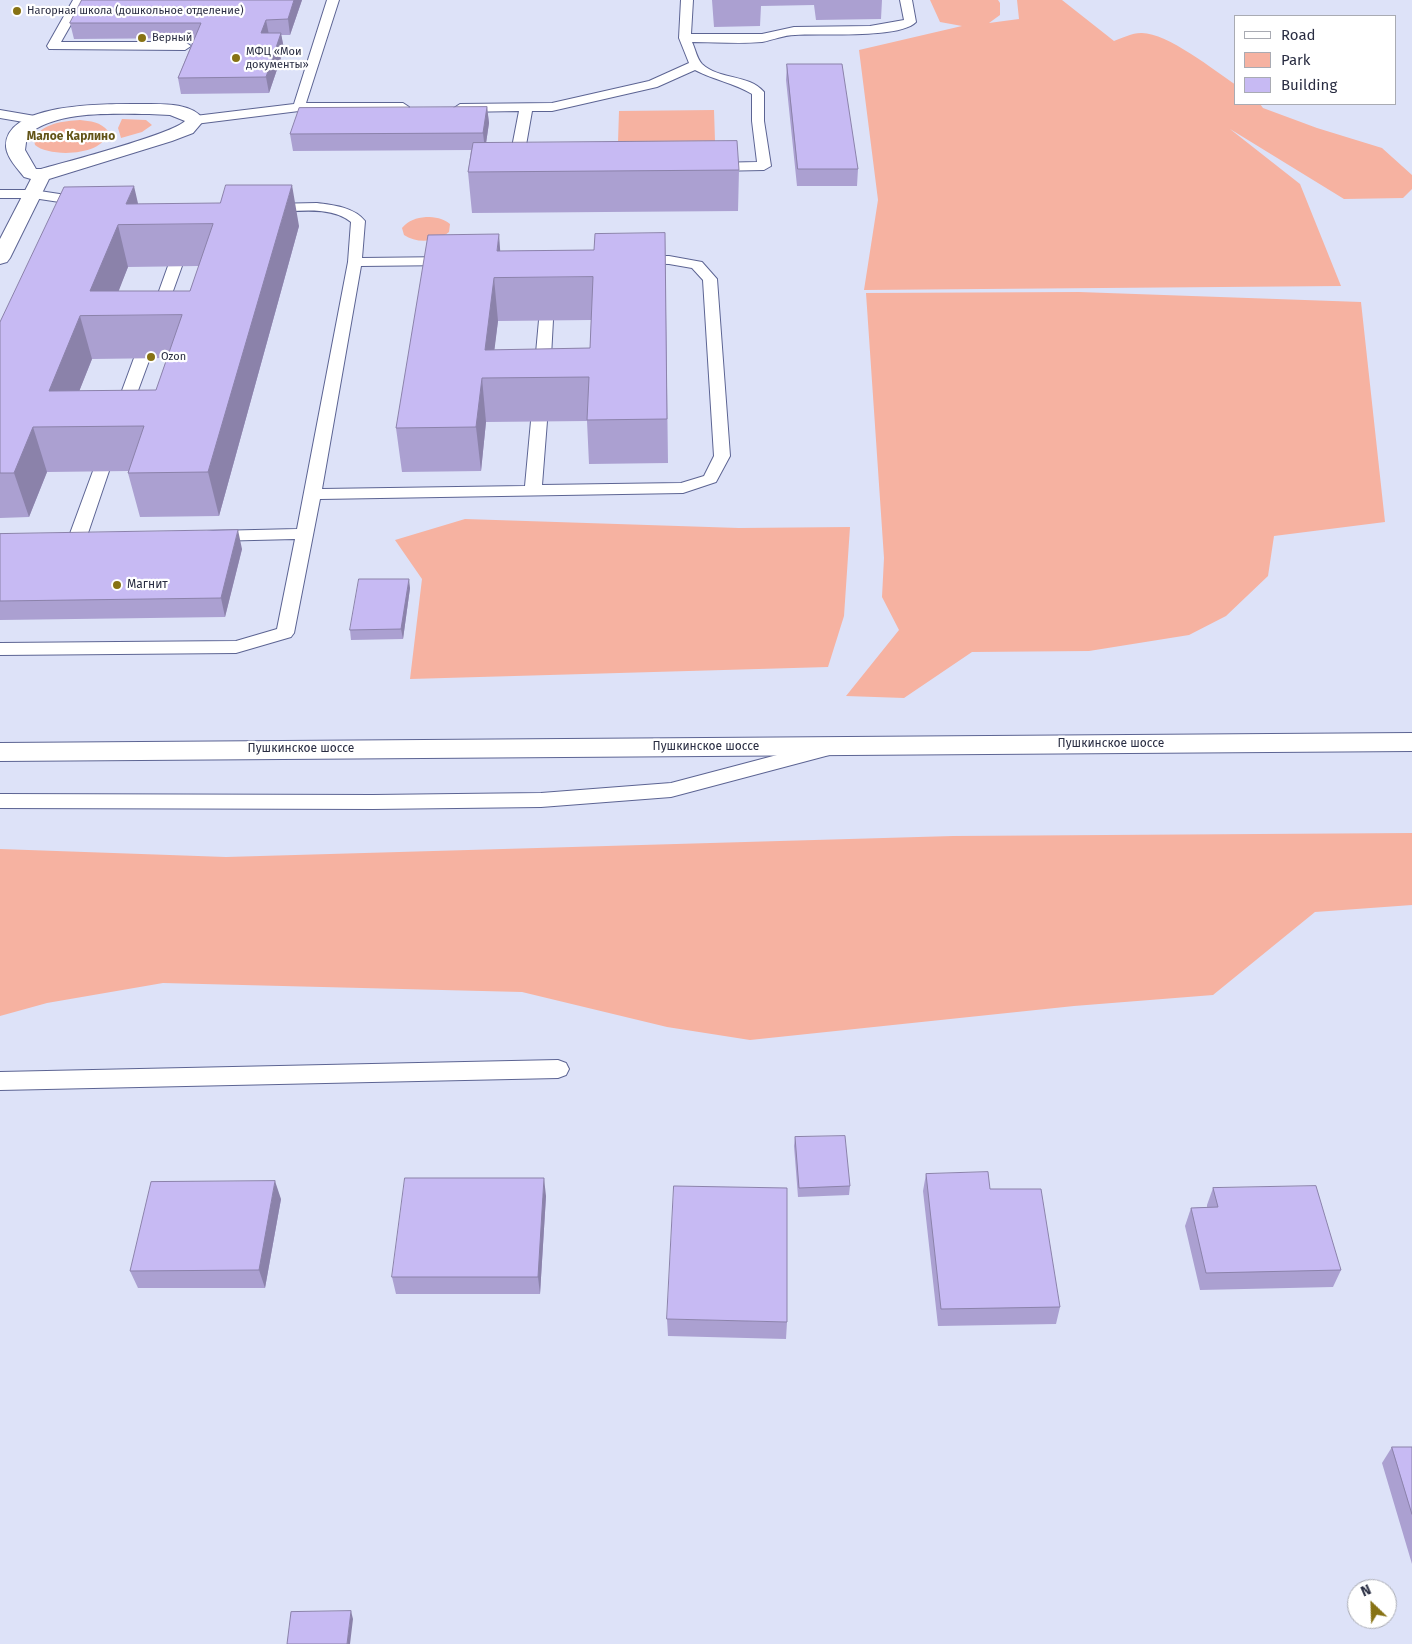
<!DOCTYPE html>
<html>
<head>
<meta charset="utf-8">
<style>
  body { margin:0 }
  #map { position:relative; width:1412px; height:1644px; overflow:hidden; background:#dde2f8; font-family:"Fira Sans",sans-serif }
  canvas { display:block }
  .legend { position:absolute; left:1234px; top:15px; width:162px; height:90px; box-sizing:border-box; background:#fff; border:1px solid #a9abb3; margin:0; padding:6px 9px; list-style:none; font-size:15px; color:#292d42 }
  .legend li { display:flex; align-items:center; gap:10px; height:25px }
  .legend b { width:25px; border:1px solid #a9abb3 }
  .north { position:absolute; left:1347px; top:1579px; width:50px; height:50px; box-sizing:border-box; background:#fff; border:1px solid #a9abb3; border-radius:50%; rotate:336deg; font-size:14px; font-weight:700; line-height:20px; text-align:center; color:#292d42 }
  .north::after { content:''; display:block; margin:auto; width:18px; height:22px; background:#877214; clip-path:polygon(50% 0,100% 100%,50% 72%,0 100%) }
</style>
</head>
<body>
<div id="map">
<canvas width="1412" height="1644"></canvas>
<ul class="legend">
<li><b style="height:6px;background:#fff"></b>Road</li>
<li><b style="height:14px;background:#f6b2a1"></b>Park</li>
<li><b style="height:14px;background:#c7baf3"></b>Building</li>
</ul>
<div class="north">N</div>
</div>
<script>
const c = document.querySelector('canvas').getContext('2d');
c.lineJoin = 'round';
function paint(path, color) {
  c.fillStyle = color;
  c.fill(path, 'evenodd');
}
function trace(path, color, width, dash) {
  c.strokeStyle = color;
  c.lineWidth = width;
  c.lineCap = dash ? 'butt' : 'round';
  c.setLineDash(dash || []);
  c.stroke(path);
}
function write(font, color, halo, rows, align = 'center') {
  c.font = font + ' "Fira Sans",sans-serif';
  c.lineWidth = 4.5;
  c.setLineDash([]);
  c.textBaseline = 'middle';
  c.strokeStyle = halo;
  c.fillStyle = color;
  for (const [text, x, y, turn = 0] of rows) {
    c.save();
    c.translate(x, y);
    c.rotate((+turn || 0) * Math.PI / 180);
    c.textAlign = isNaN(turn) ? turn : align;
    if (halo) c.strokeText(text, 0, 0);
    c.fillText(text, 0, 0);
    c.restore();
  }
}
const green = new Path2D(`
  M930,0H998L1000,3V15L989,23L1019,19L1017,0H1062L1114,41C1122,38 1132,33 1141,33C1166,32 1214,70 1236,85V104H1260L1263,108L1317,128L1382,148L1412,175V189L1403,198L1344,199L1230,129L1300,184L1341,286L864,290L878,200L859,50L962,26L940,22Z
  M714,110L715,141L618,142L619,111Z
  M122,119L146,120L152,125L142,132L121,138L118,128Z
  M80,120C90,121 101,122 108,131C106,156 50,158 35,145L34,140C41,123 64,121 80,120Z
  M426,217C435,217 443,218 450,224L449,232C437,242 417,244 404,235L402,228C409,220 416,218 426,217Z
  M1079,292L1361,302L1385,522L1274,536L1268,576L1226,616L1189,635L1089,651L972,652L904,698L846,696L899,630L882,597L884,558L866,293Z
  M465,519L739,528L850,527L844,616L828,667L410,679L422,579L395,540Z
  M1412,833V905L1315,912L1213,995L1074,1006L750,1040L667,1027L522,992L163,983L47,1003L0,1016V849L226,857L953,836Z`);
const lane = new Path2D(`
  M73,0H85L61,42H185L191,46L185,50L49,49L47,46Z
  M327,0H339L306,103H403L409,107L407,110L299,111L195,124L191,123L189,120L195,116L294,104Z
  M681,0H693L691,34H762L794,27L870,26L904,20L900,0H912L916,22C900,39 820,33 795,35C784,35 773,40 762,42C739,44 715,42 692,42C695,48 697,59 702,64C719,80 749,74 764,92V121L771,166L764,170L713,171L706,167L713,163L757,162L752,121V94C734,83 714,80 695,70L657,87L552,111H532L522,168L515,172L508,168L519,111L460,112L454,108L460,104L552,103L649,81L689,63L679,38Z
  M0,110L35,116L41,120L35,124L0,118Z
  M0,190H33L86,198L93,202L86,206L33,198H0Z
  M317,203C333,205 354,207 365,221L362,258L451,257L456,258L458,261L456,264L451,265L361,266L322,489L525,486L531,421L533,418H545L547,421L542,485L681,483L704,476L714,456L703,280L692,268L669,264L633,263L631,260L633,257L638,256H669L702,262L717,279L730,456L716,482L683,493L320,499L294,633L291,637L236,653L0,655V643L236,641L277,629L295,539L213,541L207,540L204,536L207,532L213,531L297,529L348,262L351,222C330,205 296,212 270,212L263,208L270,204Z
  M175,262L180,263L182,266L164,316L162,319H152L150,316L168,266L170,263Z
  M546,316L551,317L553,320L550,375L547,378H537L534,375L539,320L541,317Z
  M142,353L147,355L150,358L129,415L127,418H115L113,415L134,358L137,355Z
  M101,466L107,468L109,471L86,539L83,543L77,544L71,543L68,539L93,471L95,468Z
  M830,741L837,743L840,748L837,753L671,797L541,807L373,809L0,808V794L373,795L541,793L671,783Z
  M558,1060L566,1063L569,1069L566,1075L558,1078L0,1090V1072Z`);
const street = new Path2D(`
  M142,104C161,104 192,102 204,120L193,133L172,141L49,179L10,258L7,262L0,264V239L31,179L24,177C18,169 7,158 6,147C4,101 112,104 142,104ZM149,114L170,115L185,121C173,134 66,162 41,169H36L25,150L27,135C57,110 112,114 149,114Z`);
const secondary = new Path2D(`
  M1412,733V751L0,761V743Z`);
const wall = new Path2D(`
  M82,0H302L290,35H281L284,49L269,93L181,94L178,78L194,38L74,39L70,23Z
  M712,0H882L881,19L816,20L814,5L761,6L760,26L714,27Z
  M787,64L858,169L857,186H797L786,80Z
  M487,107L489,123L486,143L739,170L738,211L472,213L468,172L471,150L293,151L290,134Z
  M138,204L299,226L219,516L140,517L128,473V471L47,472L29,517L0,518V322ZM199,266L190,291H118L128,267ZM167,358L156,390L79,391L92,359Z
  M665,233L668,463L589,464L587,421L486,422L481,471L402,472L396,428L500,251L594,250ZM591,320L590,348L494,350L498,321Z
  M0,534L242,549L225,617L0,620Z
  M410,588L403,639L351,640L350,630Z
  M795,1137L850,1186L849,1195L798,1197L794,1146Z
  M926,1174L990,1189L1060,1307L1056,1324L938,1326L923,1191Z
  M1213,1188L1341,1270L1333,1287L1200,1290L1185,1226L1191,1208L1207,1207V1205Z
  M546,1196L540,1294H396L392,1277Z
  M281,1199L265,1288H138L130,1271Z
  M667,1319L787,1322L786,1339L668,1336Z
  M1392,1447H1412V1564L1382,1463Z`);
const shadedWall = new Path2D(`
  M294,0H302L290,35L288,19Z
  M266,20L269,35L261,33Z
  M281,33L284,49L269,93L266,77Z
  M487,107L489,123L485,150L483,133Z
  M292,185L299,226L219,516L208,472Z
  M134,186L143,225L126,204Z
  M118,225L128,267L109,316L90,291Z
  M499,234L502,276L497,251Z
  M494,278L498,321L491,378L485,350Z
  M80,316L92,359L65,427L49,391Z
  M482,378L486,422L481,471L476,427Z
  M33,427L47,472L29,517L14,473Z
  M238,530L242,549L225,617L221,598Z
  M409,579L410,588L403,639L401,629Z
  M544,1178L546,1196L540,1294L538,1277Z
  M275,1181L281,1199L265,1288L259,1270Z
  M351,1611L353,1619L350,1644H347Z`);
const building = new Path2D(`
  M82,0H294L288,19L266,20L261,33H281L266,77L178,78L201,23H70Z
  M787,64H842L858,169H798Z
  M487,107L483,133L290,134L299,108Z
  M737,141L739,170L468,172L473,143Z
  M226,185H292L208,472L128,473L144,426L33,427L14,473H0V322L64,187L134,186L126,204L220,203ZM213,224L190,291H90L118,225ZM182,315L156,390L49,391L80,316Z
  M665,233L667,419L587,420L589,377L482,378L476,427L396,428L428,235L499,234L497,251L594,250L595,234ZM593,277L590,348L485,350L494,278Z
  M238,530L221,598L0,601V534Z
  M359,579H409L401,629L350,630Z
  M845,1136L850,1186L799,1188L795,1137Z
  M988,1172L990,1189H1041L1060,1307L941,1309L926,1174Z
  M405,1178H544L538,1277H392Z
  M275,1181L259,1270L130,1271L151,1182Z
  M674,1186L787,1188V1322L667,1319Z
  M1316,1186L1341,1270L1206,1273L1191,1208L1218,1207L1213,1188Z
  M1392,1447H1412V1514Z
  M351,1611L347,1644H287L291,1612Z`);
const markers = [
  [17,11,5,"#877214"],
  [142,38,5,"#877214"],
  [236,58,5,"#877214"],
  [151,357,5,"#877214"],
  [117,585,5,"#877214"]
];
const farPoinames = [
  ["Нагорная школа (дошкольное отделение)",27,11],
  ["Верный",152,38],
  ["МФЦ «Мои",246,52],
  ["документы»",246,65],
  ["Ozon",161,357]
];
const farQuarternames = [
  ["Малое Карлино",71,137]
];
const poiNames = [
  ["Магнит",127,585]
];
const streetNames = [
  ["Пушкинское шоссе",1111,744],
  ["Пушкинское шоссе",706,747],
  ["Пушкинское шоссе",301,749]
];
paint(green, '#f6b2a1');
trace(lane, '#5c6493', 2);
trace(street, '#5c6493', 2);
trace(secondary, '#5c6493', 2);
paint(lane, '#fff');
paint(street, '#fff');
paint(secondary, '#fff');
paint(wall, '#aba0d1');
paint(shadedWall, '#8b82aa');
paint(building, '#c7baf3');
trace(building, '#8b82aa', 1);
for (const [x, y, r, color] of markers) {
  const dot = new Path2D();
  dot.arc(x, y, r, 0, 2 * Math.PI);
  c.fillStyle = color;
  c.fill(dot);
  trace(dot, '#fff', 2);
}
write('11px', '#292d42', '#fff', farPoinames, 'left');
write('bold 12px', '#625417', '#fff', farQuarternames);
write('12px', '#292d42', '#fff', poiNames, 'left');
write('12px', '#292d42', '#fff', streetNames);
</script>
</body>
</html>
